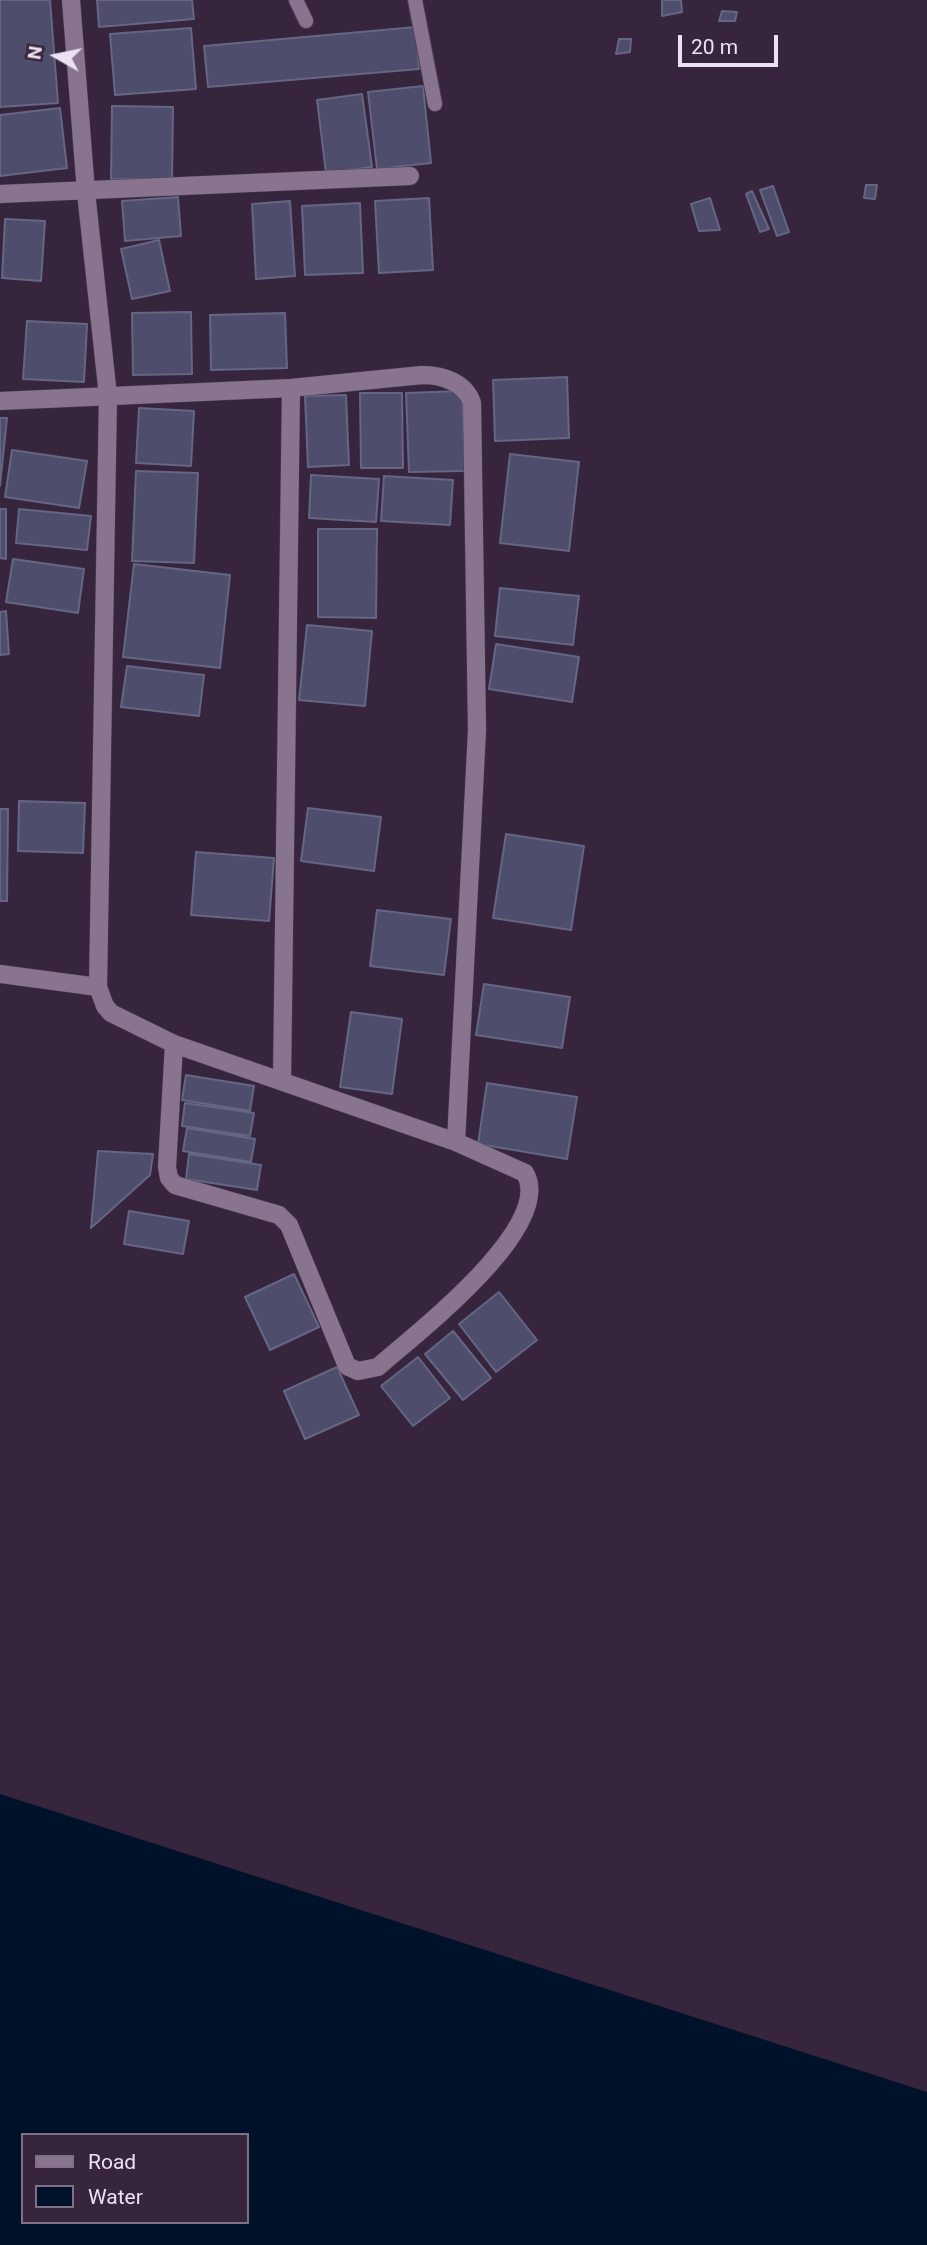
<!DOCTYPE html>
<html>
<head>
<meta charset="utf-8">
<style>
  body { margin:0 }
  #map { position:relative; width:927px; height:2245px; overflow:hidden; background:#37253d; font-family:Roboto,sans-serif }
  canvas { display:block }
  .legend { position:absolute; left:21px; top:2133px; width:228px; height:91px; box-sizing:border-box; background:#37253d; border:2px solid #7f7085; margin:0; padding:9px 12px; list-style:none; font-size:21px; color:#ece1f1 }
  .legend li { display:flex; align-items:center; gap:14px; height:35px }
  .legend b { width:35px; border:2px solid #7f7085 }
  .north { position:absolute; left:21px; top:21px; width:70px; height:70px; -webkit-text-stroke:5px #37253d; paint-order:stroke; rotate:279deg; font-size:19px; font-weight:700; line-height:28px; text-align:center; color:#ece1f1 }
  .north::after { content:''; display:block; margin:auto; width:24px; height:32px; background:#ece1f1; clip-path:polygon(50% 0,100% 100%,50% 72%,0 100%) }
  .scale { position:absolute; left:678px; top:35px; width:100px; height:32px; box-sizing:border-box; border:4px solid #ece1f1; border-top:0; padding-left:9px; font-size:21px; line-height:24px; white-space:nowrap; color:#ece1f1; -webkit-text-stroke:5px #37253d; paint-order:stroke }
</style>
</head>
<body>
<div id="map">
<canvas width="927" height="2245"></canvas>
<ul class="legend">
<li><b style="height:9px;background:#897490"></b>Road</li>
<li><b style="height:19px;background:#00122a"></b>Water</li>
</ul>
<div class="north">N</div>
<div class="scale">20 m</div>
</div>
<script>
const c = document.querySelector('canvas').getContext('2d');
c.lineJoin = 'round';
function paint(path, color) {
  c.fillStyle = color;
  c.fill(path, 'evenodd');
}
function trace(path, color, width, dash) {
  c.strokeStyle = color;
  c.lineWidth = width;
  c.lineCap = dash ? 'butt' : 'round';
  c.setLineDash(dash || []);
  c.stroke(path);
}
const water = new Path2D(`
  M0,1794L927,2092V2245H0ZM23,2135H247V2222H23Z`);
const building = new Path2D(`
  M0,0H50L58,103L0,107Z
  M97,0H192L194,19L99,27Z
  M662,0H681L682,12L662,16Z
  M722,11L737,12L735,21H719Z
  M416,27L419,69L208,87L204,46Z
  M191,28L196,89L115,95L110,34Z
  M619,39H631L630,52L616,54Z
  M423,86L431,163L377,169L368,92Z
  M362,94L372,167L326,173L317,100Z
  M112,106L173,107L172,180L111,179Z
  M60,108L67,168L0,176V115Z
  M866,185H877L875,199L864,198Z
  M773,186L789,232L777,236L760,190Z
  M752,191L769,229L760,232L746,194Z
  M178,197L181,236L125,241L122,201Z
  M429,198L433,270L379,273L375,201Z
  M710,198L720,230L699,231L691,204Z
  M290,201L295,276L256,279L252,204Z
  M360,203L363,273L305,275L302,206Z
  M5,219L45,221L41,281L2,278Z
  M159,240L170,291L132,299L121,249Z
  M191,312L192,374L133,375L132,313Z
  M285,313L287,368L211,370L210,315Z
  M27,321L87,324L84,382L23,379Z
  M567,377L569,438L495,441L493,380Z
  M462,391L465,471L409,472L406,393Z
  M360,393H402L403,468H361Z
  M346,395L349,465L308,467L305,396Z
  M139,408L194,411L191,466L136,463Z
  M0,418H7L0,486Z
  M12,450L87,461L79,508L5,497Z
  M510,454L579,462L569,551L500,543Z
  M136,471L198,473L194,563L132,561Z
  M311,475L379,479L376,522L309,518Z
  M384,476L453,480L450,525L381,521Z
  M0,509H6V559L0,558Z
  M19,509L91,516L87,550L16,543Z
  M318,529H377L376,618L318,617Z
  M13,559L84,569L78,613L6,602Z
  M134,564L230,575L220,668L123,657Z
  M500,588L579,596L573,645L495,636Z
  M6,611L9,654L0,655V612Z
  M307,625L372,631L365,706L299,700Z
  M496,644L579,657L572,702L489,689Z
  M127,666L204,675L199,716L121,707Z
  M19,801L85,803L83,853L18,851Z
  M308,808L381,817L374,871L301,861Z
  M0,809H8L7,901H0Z
  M506,834L584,846L571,930L493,918Z
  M196,852L274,858L269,921L191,915Z
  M377,910L451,919L444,975L370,966Z
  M484,984L570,997L562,1048L476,1035Z
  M351,1012L402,1019L392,1094L340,1087Z
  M186,1075L254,1086L250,1111L182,1100Z
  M487,1083L577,1097L567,1159L478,1144Z
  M185,1103L254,1113L250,1136L182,1126Z
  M187,1128L255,1139L251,1162L183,1151Z
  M98,1151L153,1154L150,1175L91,1228Z
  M189,1154L261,1165L257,1190L186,1179Z
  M129,1211L189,1221L183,1254L124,1244Z
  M294,1274L319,1327L270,1350L245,1297Z
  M499,1292L537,1340L496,1372L459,1324Z
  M453,1331L491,1378L463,1400L425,1354Z
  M418,1357L450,1398L413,1426L381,1386Z
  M337,1367L359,1415L305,1439L284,1391Z`);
const service = new Path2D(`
  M296,0L306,21
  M415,0L435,104`);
const minor = new Path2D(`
  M71,0L86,192L108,396L98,987
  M0,194L410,176
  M0,401L291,388L422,375C442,375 465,382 472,403L477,730L456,1142
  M0,974L98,987L105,1006L111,1013L174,1044L456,1142L525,1173C556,1227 414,1335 378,1367L358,1371L347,1366L289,1225L279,1215L175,1185L169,1178L167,1167L174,1044
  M282,1081L291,388`);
paint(water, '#00122a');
paint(building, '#4e4e6c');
trace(building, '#656585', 2);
trace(service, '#4f4055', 16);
trace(minor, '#4f4055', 19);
trace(service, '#897490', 14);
trace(minor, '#897490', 18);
</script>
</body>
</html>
